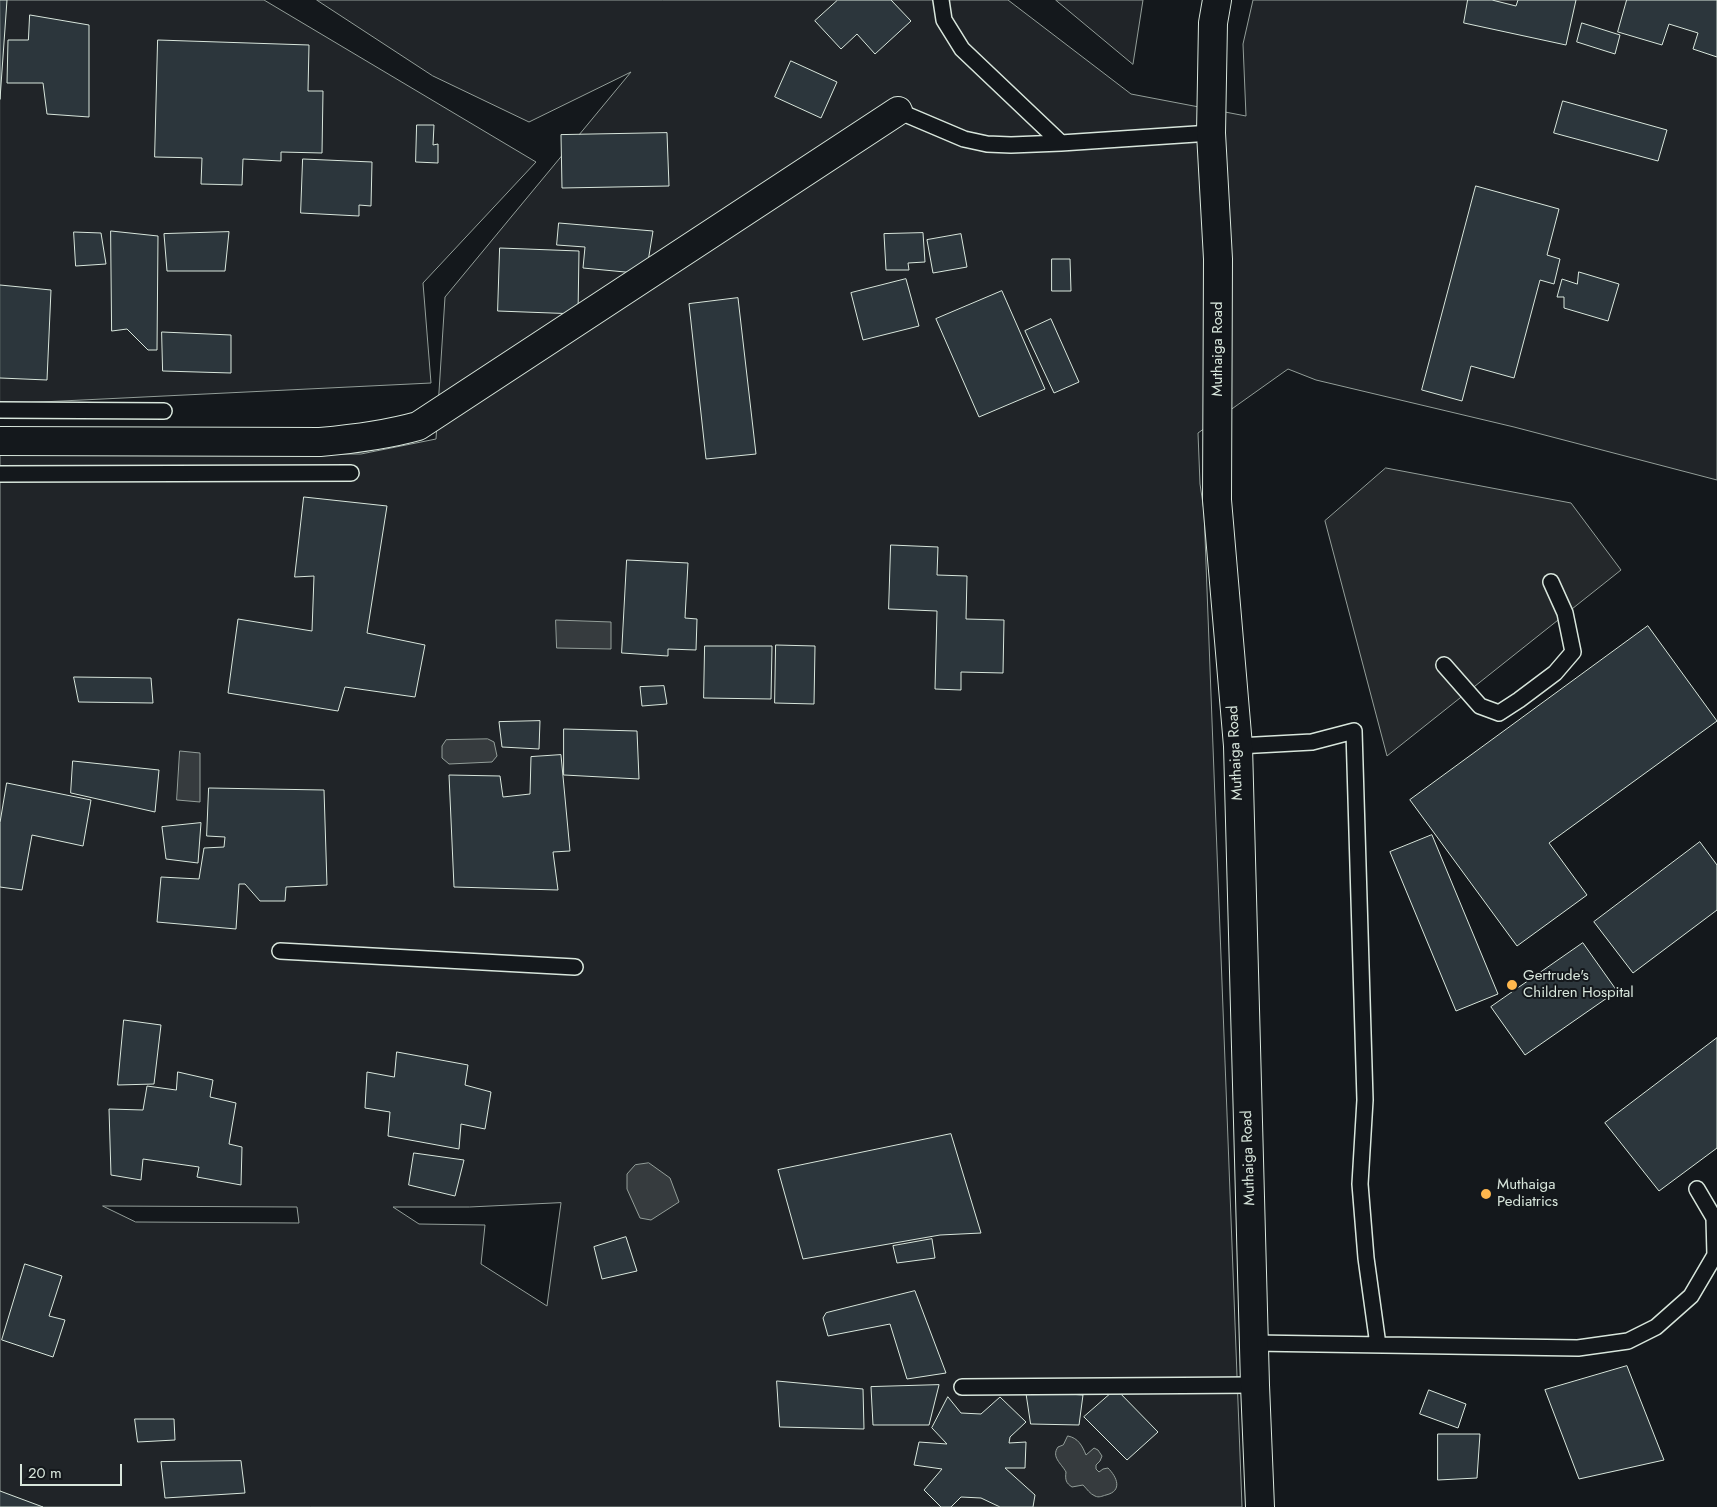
<!DOCTYPE html>
<html>
<head>
<meta charset="utf-8">
<style>
  body { margin:0 }
  #map { position:relative; width:1717px; height:1507px; overflow:hidden; background:#14181c; font-family:Jost,sans-serif }
  canvas { display:block }
  .scale { position:absolute; left:20px; top:1464px; width:102px; height:22px; box-sizing:border-box; border:2px solid #d8e6dc; border-top:0; padding-left:6px; font-size:15px; line-height:18px; white-space:nowrap; color:#d8e6dc; -webkit-text-stroke:4px #14181c; paint-order:stroke }
</style>
</head>
<body>
<div id="map">
<canvas width="1717" height="1507"></canvas>
<div class="scale">20 m</div>
</div>
<script>
const c = document.querySelector('canvas').getContext('2d');
c.lineJoin = 'round';
function paint(path, color) {
  c.fillStyle = color;
  c.fill(path, 'evenodd');
}
function trace(path, color, width, dash) {
  c.strokeStyle = color;
  c.lineWidth = width;
  c.lineCap = dash ? 'butt' : 'round';
  c.setLineDash(dash || []);
  c.stroke(path);
}
function write(font, color, halo, rows, align = 'center') {
  c.font = font + ' Jost,sans-serif';
  c.lineWidth = 4;
  c.setLineDash([]);
  c.textBaseline = 'middle';
  c.strokeStyle = halo;
  c.fillStyle = color;
  for (const [text, x, y, turn = 0] of rows) {
    c.save();
    c.translate(x, y);
    c.rotate((+turn || 0) * Math.PI / 180);
    c.textAlign = isNaN(turn) ? turn : align;
    if (halo) c.strokeText(text, 0, 0);
    c.fillText(text, 0, 0);
    c.restore();
  }
}
const green = new Path2D(`
  M0,0H264L536,162L423,283L431,383L0,404Z
  M317,0H1008L1131,94L1246,116L1243,44L1253,0H1717V480L1514,427L1316,380L1288,369L1198,433L1200,484L1204,511L1242,1507H0V455L361,454L436,439L445,297L631,72L529,122L433,76ZM561,1203L547,1306L481,1264L485,1225L419,1224L393,1207H469ZM103,1206L297,1207L299,1223L136,1222Z
  M1056,0H1143L1133,64Z`);
const parking = new Path2D(`
  M1386,468L1571,503L1621,570L1387,756L1325,521Z`);
const water = new Path2D(`
  M556,620L611,622V649L557,648Z
  M488,739L494,742L497,756L492,762L449,764L442,758V746L446,740Z
  M180,751L200,753V802L177,800Z
  M649,1163L670,1178L679,1202L651,1220L640,1218L627,1189V1174L635,1165Z
  M1068,1436C1078,1438 1082,1445 1086,1455L1094,1448L1098,1450L1102,1456L1100,1461L1096,1465V1469L1099,1472L1103,1469L1108,1468C1117,1477 1123,1491 1106,1495C1102,1496 1099,1498 1095,1496C1090,1494 1087,1489 1083,1485L1072,1487C1066,1483 1065,1480 1066,1472C1061,1463 1051,1457 1058,1447L1063,1445Z`);
const building = new Path2D(`
  M0,0H7L0,99Z
  M838,0H891L911,21L875,54L857,34L841,49L815,21Z
  M1468,0H1492L1516,6L1518,0H1576L1566,45L1464,23Z
  M1627,0H1717V57L1693,49L1698,33L1669,24L1662,45L1618,32Z
  M30,15L89,25V117L47,114L43,83H7L8,40H28Z
  M1582,23L1620,35L1615,54L1577,42Z
  M158,40L309,45L308,91H323L322,153L281,152V161L243,159L242,185L201,184L202,158L155,157Z
  M791,61L837,82L821,118L775,97Z
  M1563,101L1667,130L1658,161L1554,133Z
  M417,125H434L433,145L438,144V163L416,162Z
  M667,133L669,186L562,188L561,135Z
  M303,159L372,162L371,206L359,205V216L301,213Z
  M1476,186L1559,209L1547,255L1560,259L1554,284L1540,280L1514,378L1471,366L1462,401L1422,390Z
  M559,223L653,231L646,274L583,268L585,247L557,245Z
  M111,231L158,236L157,350H148L127,329L112,331Z
  M74,232L101,233L106,264L76,266Z
  M229,232L225,271H167L164,234Z
  M923,233L925,262L908,263L909,270H886L884,234Z
  M961,234L967,267L933,273L927,240Z
  M500,248L579,251L578,314L498,311Z
  M1052,259H1070L1071,291H1052Z
  M1579,272L1619,284L1608,321L1564,308V297H1557L1562,279L1577,284Z
  M906,279L919,326L863,340L851,293Z
  M0,285L51,290L47,380L0,378Z
  M1002,291L1045,389L979,417L936,319Z
  M738,298L756,454L706,459L689,304Z
  M1051,319L1079,382L1054,393L1025,331Z
  M162,332L231,335V373L163,371Z
  M304,497L387,506L367,633L425,645L415,697L345,687L338,711L228,693L238,619L312,631L314,576L295,577Z
  M891,545L938,547L937,575L967,576L966,619L1004,620L1003,673L961,672V690L935,689L937,611L889,609Z
  M627,560L688,563L685,618L697,619L696,650L668,649V656L622,653Z
  M1648,626L1717,721L1549,843L1587,895L1517,946L1410,800Z
  M776,645L815,646L814,704L775,703Z
  M705,646H772L771,699L704,698Z
  M74,677L151,678L153,703L79,702Z
  M664,686L667,704L642,706L640,687Z
  M540,721L539,749L502,747L499,722Z
  M564,729L637,731L639,779L564,775Z
  M561,755L570,851L553,852L558,890L454,887L449,775L500,776L503,797L530,794L531,757Z
  M73,761L159,770L155,812L71,793Z
  M7,783L91,800L83,846L32,835L22,890L0,887V823Z
  M209,788L324,790L327,885L286,887L285,901H260L245,884H239L236,929L157,922L161,877L199,879L204,848L224,847L225,837L207,836Z
  M201,823L198,863L166,859L162,827Z
  M1432,835L1498,994L1456,1011L1390,852Z
  M1700,842L1717,865V910L1633,973L1594,922Z
  M1583,943L1617,991L1525,1055L1491,1007Z
  M124,1020L161,1025L154,1084L118,1085Z
  M1717,1038V1148L1659,1191L1605,1123Z
  M397,1052L468,1065L465,1085L491,1092L485,1129L461,1124L459,1149L388,1136L390,1112L365,1108L367,1072L394,1077Z
  M178,1072L213,1080L210,1097L236,1103L229,1144L242,1147L241,1185L197,1177L199,1167L143,1159L141,1180L111,1175L109,1109L143,1110L147,1086L176,1090Z
  M951,1134L981,1233L940,1235L803,1259L778,1170Z
  M414,1153L464,1160L455,1196L409,1185Z
  M626,1237L637,1271L602,1279L594,1247Z
  M932,1239L935,1258L897,1263L893,1246Z
  M25,1264L62,1276L49,1316L65,1320L53,1357L2,1340Z
  M915,1291L946,1373L907,1379L890,1324L828,1336L823,1318L826,1313Z
  M1627,1366L1664,1460L1579,1479L1545,1390Z
  M777,1381L863,1389L864,1429L780,1427Z
  M939,1385L929,1425H873L871,1387Z
  M1116,1389L1158,1432L1127,1460L1084,1417Z
  M1429,1390L1466,1404L1458,1428L1420,1414Z
  M1026,1391L1083,1395L1079,1425L1031,1424Z
  M948,1397L961,1413L981,1414L1000,1397L1026,1422L1010,1437L1009,1443L1026,1442L1025,1468H1005L1035,1495L1033,1507H1000L981,1498L961,1497L951,1507H941L924,1490L942,1469L914,1465L919,1442L947,1444L932,1428Z
  M135,1419H174L175,1440L138,1442Z
  M1438,1434H1480L1477,1478L1438,1480Z
  M241,1461L245,1493L165,1498L161,1462Z
  M0,1491L43,1507H0Z`);
const lane = new Path2D(`
  M941,0L944,20L962,49L1061,143
  M898,111L964,139L987,144L1011,145L1061,143L1211,133
  M0,410L164,411
  M0,474L351,473
  M1444,665L1480,706L1499,713L1519,700L1555,673L1573,652L1565,613L1551,582
  M1238,746L1312,742L1354,731L1365,1100L1360,1184L1366,1258L1378,1345
  M280,951L575,967
  M1254,1343L1578,1348L1628,1341L1656,1327L1691,1296L1715,1255L1714,1218L1697,1189
  M962,1387L1255,1385`);
const street = new Path2D(`
  M0,441L320,442C354,439 386,435 418,426L898,111`);
const secondary = new Path2D(`
  M1217,0L1213,23L1211,133L1218,259L1217,500L1238,746L1255,1385L1260,1507`);
const markers = [
  [1512,985,6,"#ffb74d"],
  [1486,1194,6,"#ffb74d"]
];
const streetNames = [
  ["Muthaiga Road",1218,349,-90],
  ["Muthaiga Road",1236,753,-93],
  ["Muthaiga Road",1249,1158,-92]
];
const poiNames = [
  ["Gertrude's",1523,976],
  ["Children Hospital",1523,993],
  ["Muthaiga",1497,1185],
  ["Pediatrics",1497,1202]
];
paint(green, '#202428');
trace(green, '#939e99', 1);
paint(parking, '#24282b');
trace(parking, '#939e99', 1);
paint(water, '#363b3e');
trace(water, '#939e99', 1);
paint(building, '#2c363c');
trace(building, '#d8e6dc', 1);
trace(lane, '#d8e6dc', 18);
trace(street, '#d8e6dc', 30);
trace(secondary, '#d8e6dc', 30);
trace(lane, '#14181c', 15);
trace(street, '#14181c', 28);
trace(secondary, '#14181c', 28);
for (const [x, y, r, color] of markers) {
  const dot = new Path2D();
  dot.arc(x, y, r, 0, 2 * Math.PI);
  c.fillStyle = color;
  c.fill(dot);
  trace(dot, '#14181c', 2);
}
write('15px', '#d8e6dc', '#14181c', streetNames);
write('15px', '#d8e6dc', '#14181c', poiNames, 'left');
</script>
</body>
</html>
